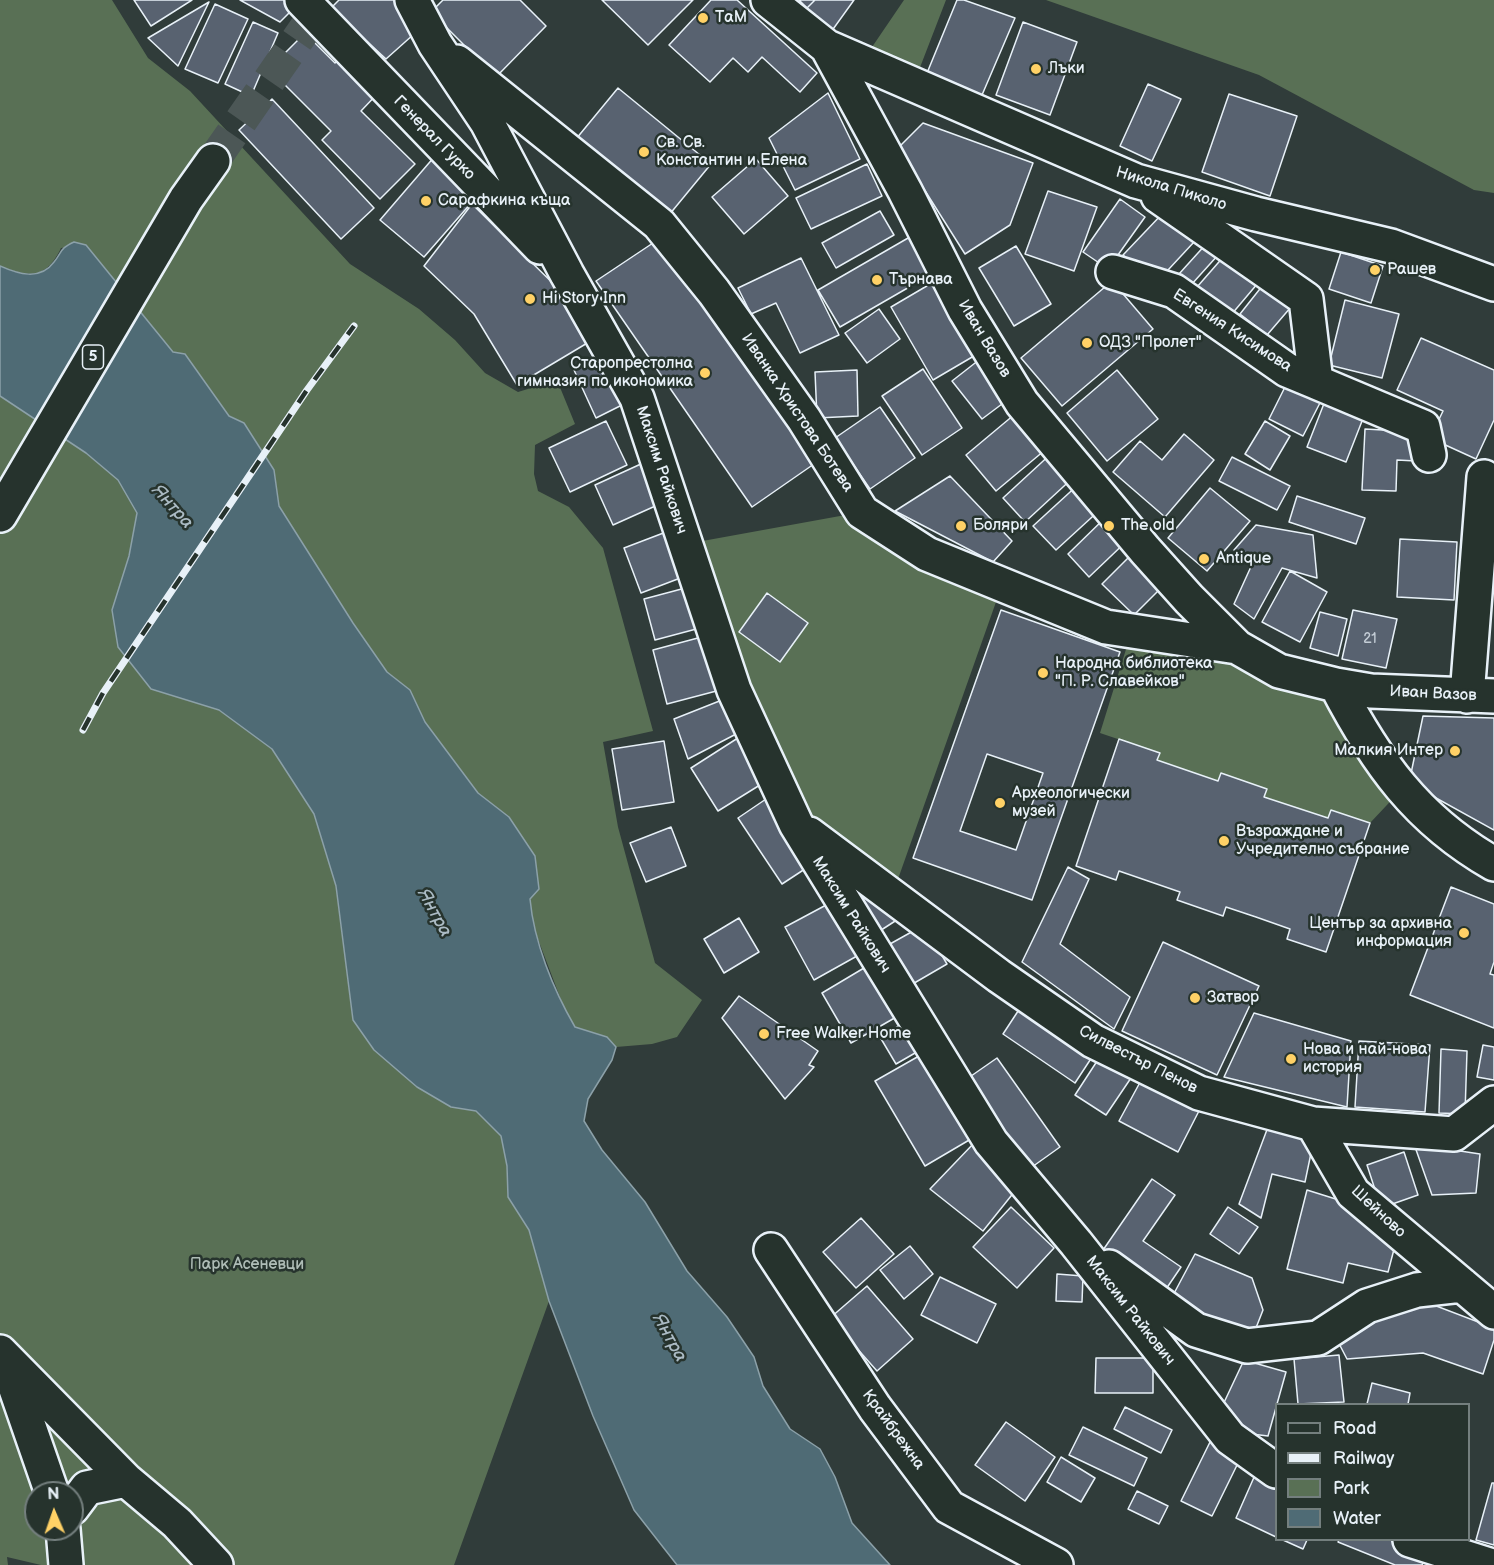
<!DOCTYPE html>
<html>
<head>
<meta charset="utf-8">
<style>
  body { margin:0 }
  #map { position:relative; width:1494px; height:1565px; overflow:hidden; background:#303c3a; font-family:"Balsamiq Sans",sans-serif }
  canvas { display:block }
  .legend { position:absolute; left:1275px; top:1403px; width:195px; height:138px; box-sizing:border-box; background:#26332d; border:2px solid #747f7e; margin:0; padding:8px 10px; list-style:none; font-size:18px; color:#e8f1f8 }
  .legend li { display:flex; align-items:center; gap:12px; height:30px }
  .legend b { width:30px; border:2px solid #747f7e }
  .north { position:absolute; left:24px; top:1481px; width:60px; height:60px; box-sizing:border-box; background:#26332d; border:2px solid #747f7e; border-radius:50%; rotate:358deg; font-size:16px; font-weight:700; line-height:24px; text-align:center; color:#e8f1f8 }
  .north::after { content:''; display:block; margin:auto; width:21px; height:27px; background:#ffd166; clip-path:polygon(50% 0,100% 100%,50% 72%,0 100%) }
</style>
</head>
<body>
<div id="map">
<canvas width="1494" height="1565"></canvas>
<ul class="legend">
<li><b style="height:8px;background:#26332d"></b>Road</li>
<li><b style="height:8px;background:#e8f1f8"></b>Railway</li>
<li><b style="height:16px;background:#597055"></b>Park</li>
<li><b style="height:16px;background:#4f6b75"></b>Water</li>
</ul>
<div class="north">N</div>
</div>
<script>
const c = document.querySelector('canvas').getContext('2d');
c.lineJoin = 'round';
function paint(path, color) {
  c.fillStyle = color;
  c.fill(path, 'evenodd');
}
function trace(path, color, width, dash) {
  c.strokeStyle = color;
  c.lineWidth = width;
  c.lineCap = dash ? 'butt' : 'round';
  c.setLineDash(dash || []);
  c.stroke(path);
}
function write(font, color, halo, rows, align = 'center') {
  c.font = font + ' "Balsamiq Sans",sans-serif';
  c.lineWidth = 5;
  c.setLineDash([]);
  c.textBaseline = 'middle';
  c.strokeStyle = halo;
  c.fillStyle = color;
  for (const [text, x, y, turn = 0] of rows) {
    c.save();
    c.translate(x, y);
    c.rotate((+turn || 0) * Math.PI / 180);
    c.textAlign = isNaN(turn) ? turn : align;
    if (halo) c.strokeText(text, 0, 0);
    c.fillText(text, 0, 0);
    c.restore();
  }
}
const green = new Path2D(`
  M0,0H112L148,58L190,91L350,264L419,309L455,340L485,373L518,392L557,380L575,424L535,445L534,474L538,491L569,507L603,548L653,731L603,742L618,827L655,963L702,1000L677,1037L652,1044L616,1047L607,1037L574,1027L566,1013L533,926L530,899L509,817L478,793L425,722L410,690L387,672L353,623L279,506L274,470L244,423L229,416L185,354L173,352L86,245L61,248C46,279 30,278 0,266Z
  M904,0H946L919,70L870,50Z
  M1046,0H1494V193L1474,190L1259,75Z
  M0,396L86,453L118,480L132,482L137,513L129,556L151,689L219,710L272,749L314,814L336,886L353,1020L451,1107L476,1111L501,1136L507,1166L508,1197L529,1230L549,1301L454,1565H41L7,1557L8,1565H0ZM36,1493H72V1529H36Z
  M862,512L1002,585L892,896L796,824L686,544ZM767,593L808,623L780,662L739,632Z
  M1132,630L1336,685L1402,789L1370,823L1331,810L1328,818L1264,797L1266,789L1221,773L1218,781L1157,760L1159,753L1100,733Z`);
const water = new Path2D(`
  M74,242L86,245L173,352L185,354L229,416L244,423L274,470L279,506L353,623L387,672L410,690L425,722L478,793L509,817L535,856L539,889L530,899C534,942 553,989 575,1027L607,1037L616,1047L612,1060L588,1099L584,1121L602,1150L645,1202L687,1271L727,1317L754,1357L763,1386L790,1429L820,1449L835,1477L852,1523L890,1565H677L634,1510L593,1416L549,1301L529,1230L508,1197L507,1166L501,1136L476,1111L451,1107L417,1087L374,1050L353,1020L336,886L314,814L272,749L219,710L151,689L118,647L112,610L129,556L137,513L118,480L86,453L0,396V266C18,274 40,281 54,262C63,251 59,249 74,242Z`);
const building = new Path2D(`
  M134,0H192L151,26Z
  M240,0H288L295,7L280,22Z
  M339,0H397L414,34L386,59L331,8Z
  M443,0H520L546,26L496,77L431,12Z
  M602,0H693L648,45Z
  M711,0H737L817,73L800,92L762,57L748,72L733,58L710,82L669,45Z
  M799,0H815L807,8Z
  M815,0H854L831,32L807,8Z
  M957,0H964L1015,18L982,95L927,73Z
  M209,2L178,66L148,38Z
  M215,4L248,19L218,83L185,69Z
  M253,22L278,33L251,96L225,84Z
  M1023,22L1077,42L1050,115L996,95Z
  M305,33L335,63L342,56L379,92L361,111L415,164L380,199L322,140L331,131L269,69Z
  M1148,84L1181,99L1152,161L1120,146Z
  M618,88L711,164L669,215L576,139Z
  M828,93L860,159L795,190L769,138Z
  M1229,94L1297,116L1270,196L1202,172Z
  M272,99L374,208L341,239L239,130Z
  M923,123L1033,163L1010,225L965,254L898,148Z
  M435,156L479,194L424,257L380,220Z
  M756,159L788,196L744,234L712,197Z
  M867,164L882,196L811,229L796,198Z
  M1048,191L1097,207L1074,271L1025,254Z
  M1120,199L1145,217L1108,269L1083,252Z
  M472,204L571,301L594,339L517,385L474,314L424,266Z
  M880,211L894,235L836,268L822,243Z
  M1163,213L1194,242L1155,284L1123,255Z
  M915,234L937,271L840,327L818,290Z
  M659,239L814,464L752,507L596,281Z
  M1207,243L1219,254L1191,285L1179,274Z
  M1016,246L1051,304L1014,326L979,268Z
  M1341,252L1383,266L1371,303L1329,289Z
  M1225,255L1258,283L1231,315L1197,287Z
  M801,258L839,335L800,353L776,303L751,314L738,288Z
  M937,280L979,353L933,380L891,307Z
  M1112,281L1153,329L1062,406L1021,358Z
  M1263,285L1291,307L1267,335L1240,314Z
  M1345,300L1399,314L1382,378L1329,365Z
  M879,309L900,339L867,363L845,333Z
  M1421,338L1494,370V420L1476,459L1430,438L1443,411L1397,390Z
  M984,356L1014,395L982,419L952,381Z
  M602,357L624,404L596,418L574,370Z
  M923,369L962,428L922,455L882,396Z
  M857,370L858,416L817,418L815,372Z
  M1117,370L1158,419L1107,461L1067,413Z
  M1288,381L1322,399L1303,436L1269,419Z
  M1325,401L1364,416L1346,462L1307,447Z
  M880,407L915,458L870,489L835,438Z
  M1021,409L1051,445L996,491L966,455Z
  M606,421L627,465L570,492L549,448Z
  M1265,421L1290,436L1270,470L1245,454Z
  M1365,429L1418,432L1416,461L1397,460L1396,491L1362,490Z
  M1184,434L1214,460L1165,517L1113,472L1140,441L1162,460Z
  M1054,451L1076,475L1025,522L1003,498Z
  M1232,457L1290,486L1277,510L1219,481Z
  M643,463L662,503L613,525L595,485Z
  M950,476L1012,541L993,562L895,511Z
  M1081,482L1103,507L1056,550L1033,526Z
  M1210,488L1250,521L1207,571L1168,538Z
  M1297,496L1365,518L1356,544L1289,522Z
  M1109,514L1132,536L1089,577L1068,554Z
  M1256,525L1313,535L1317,578L1282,568L1254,619L1234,604L1254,560L1234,550Z
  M666,532L683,577L641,593L624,548Z
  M1400,539L1457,542L1454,600L1397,597Z
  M1137,549L1169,580L1134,615L1102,584Z
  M1290,571L1327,592L1300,642L1262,622Z
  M689,587L700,628L655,640L644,599Z
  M767,593L808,623L780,662L739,632Z
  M1001,610L1120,652L1032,900L913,858ZM987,754L1043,773L1016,850L960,831Z
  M1353,610L1397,619L1386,668L1342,659Z
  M1320,612L1347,619L1338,656L1310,648Z
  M709,635L724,689L667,704L653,650Z
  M727,698L740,732L688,759L674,719Z
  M1423,716L1494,718V830L1409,783Z
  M741,736L768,780L718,811L691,768Z
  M1119,739L1160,753L1157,760L1218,781L1221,773L1267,789L1264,797L1328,818L1331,810L1370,823L1326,952L1287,939L1290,929L1256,917L1226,907L1223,916L1177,900L1180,892L1119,871L1116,880L1076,866Z
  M664,741L674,802L622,810L612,749Z
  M769,797L814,863L782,884L738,818Z
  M671,827L686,866L646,882L630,843Z
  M1068,867L1089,879L1060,944L1130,997L1114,1029L1022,962Z
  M853,874L906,914L872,936L842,886Z
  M1451,887L1494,904V962L1490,974L1494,975V1028L1410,995Z
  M828,904L857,956L814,980L785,927Z
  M739,918L759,952L724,973L704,939Z
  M924,925L947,964L904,989L881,949Z
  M1163,942L1259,986L1217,1075L1122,1031Z
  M869,965L898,1016L851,1043L822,993Z
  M739,996L818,1051L809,1065L814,1067L785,1099L722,1018Z
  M1024,1002L1096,1051L1075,1083L1003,1034Z
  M1254,1013L1351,1041L1347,1107L1224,1077Z
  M906,1022L922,1049L896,1064L880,1037Z
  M1359,1041L1430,1045L1425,1112L1355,1107Z
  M1483,1045L1494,1047V1080L1477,1077Z
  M1441,1049L1467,1051L1465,1114L1439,1113Z
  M926,1052L976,1136L925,1166L875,1081Z
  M1101,1055L1133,1075L1106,1115L1075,1095Z
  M997,1058L1060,1147L1025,1172L961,1083Z
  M1144,1075L1202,1105L1178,1152L1119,1121Z
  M1271,1119L1315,1134L1305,1182L1272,1174L1261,1218L1239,1204Z
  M975,1142L1015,1191L983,1231L930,1189Z
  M1414,1144L1480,1154L1476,1193L1432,1195Z
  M1404,1152L1418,1195L1381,1208L1367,1165Z
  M1152,1179L1175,1195L1143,1241L1181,1267L1162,1295L1101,1253Z
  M1307,1190L1358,1206L1397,1238L1388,1272L1348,1263L1343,1283L1287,1269Z
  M1011,1207L1054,1248L1017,1288L973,1247Z
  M1228,1207L1258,1227L1239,1254L1210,1234Z
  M861,1218L894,1254L856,1288L823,1252Z
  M910,1246L933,1274L904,1299L880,1270Z
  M1195,1254L1252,1278L1263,1310L1254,1333L1211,1331L1171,1299Z
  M1057,1274L1083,1276L1082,1302L1056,1301Z
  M940,1277L996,1304L977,1343L921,1315Z
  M867,1286L913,1339L877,1371L830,1318Z
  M1418,1299L1494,1328V1340L1483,1374L1423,1353L1347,1359L1334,1334Z
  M1339,1355L1344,1402L1298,1404L1294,1359Z
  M1096,1358H1153V1393H1095Z
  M1244,1360L1286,1372L1268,1436L1235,1432L1220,1411Z
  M1372,1383L1410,1393L1408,1404H1367Z
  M1125,1407L1172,1430L1161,1453L1114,1429Z
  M1006,1422L1055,1457L1025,1501L975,1465Z
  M1083,1427L1147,1458L1134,1486L1069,1455Z
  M1211,1440L1242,1455L1212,1516L1181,1501Z
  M1061,1457L1095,1478L1081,1502L1047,1482Z
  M1255,1475L1276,1485V1537L1236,1518Z
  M1492,1483H1494V1545L1476,1540Z
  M1137,1491L1168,1506L1159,1524L1128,1509Z
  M1283,1540H1307L1303,1549Z
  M1339,1540H1392L1427,1554L1422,1565H1395L1338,1542Z`);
const majorTunnel = new Path2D(`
  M213,161L325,0`);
const minor = new Path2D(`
  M302,0L540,247
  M412,0L435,44L487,122L567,274L637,398L734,690L796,824L991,1142L1076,1243L1230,1438L1276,1471
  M768,0L827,47L1136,181L1256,214L1391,246L1494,284
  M827,47L905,191L965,310L1022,403L1145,550L1189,599L1237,647L1279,671L1336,685L1371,691L1494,696
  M457,62L659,224L714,292L804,419L862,512L927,554L1106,627L1237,647
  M1158,196L1306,299L1316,382L1423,427L1429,455
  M1113,272L1174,291L1287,370L1316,382
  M1336,685C1376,762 1417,820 1494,864
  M1467,696L1484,477
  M809,834L999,976L1093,1041L1199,1093L1313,1124L1454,1134L1494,1103
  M1313,1124L1353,1193L1494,1312
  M771,1250L875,1408L949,1507L1056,1565
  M1109,1267L1196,1330L1247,1346L1318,1338L1367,1306L1417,1290L1462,1285
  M0,1352L126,1480L177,1523L216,1565
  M9,1369L52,1493
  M72,1508L87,1488L126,1480
  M63,1529L66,1565
  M1410,1540L1489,1565`);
const major = new Path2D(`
  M0,515L186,199L213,161`);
const rail = new Path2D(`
  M83,730L103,693L307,390L354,326`);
const markers = [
  [703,18,6,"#ffd166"],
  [1036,69,6,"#ffd166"],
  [644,152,6,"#ffd166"],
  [426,201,6,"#ffd166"],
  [1375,270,6,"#ffd166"],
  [877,280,6,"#ffd166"],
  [530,299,6,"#ffd166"],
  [1087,343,6,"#ffd166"],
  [705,373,6,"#ffd166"],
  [961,526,6,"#ffd166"],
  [1109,526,6,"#ffd166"],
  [1204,559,6,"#ffd166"],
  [1043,673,6,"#ffd166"],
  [1455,751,6,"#ffd166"],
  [1000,803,6,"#ffd166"],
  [1224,841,6,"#ffd166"],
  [1464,933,6,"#ffd166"],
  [1195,998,6,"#ffd166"],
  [764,1034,6,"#ffd166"],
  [1291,1059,6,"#ffd166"]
];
const numberNames = [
  ["21",1370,639]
];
const shields = [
  [93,357,21]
];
const shieldNames = [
  ["5",93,357]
];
const poiNames = [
  ["ТаМ",715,18],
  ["Лъки",1048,69],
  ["Св. Св.",656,143],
  ["Константин и Елена",656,161],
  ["Сарафкина къща",438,201],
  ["Рашев",1387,270],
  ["Търнава",889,280],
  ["Hi Story Inn",542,299],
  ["ОДЗ \"Пролет\"",1099,343],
  ["Старопрестолна",693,364,"right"],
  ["гимназия по икономика",693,382,"right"],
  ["Боляри",973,526],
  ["The old",1121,526],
  ["Antique",1216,559],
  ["Народна библиотека",1055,664],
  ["\"П. Р. Славейков\"",1055,682],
  ["Малкия Интер",1443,751,"right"],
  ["Археологически",1012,794],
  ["музей",1012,812],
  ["Възраждане и",1236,832],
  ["Учредително събрание",1236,850],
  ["Център за архивна",1452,924,"right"],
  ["информация",1452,942,"right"],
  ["Затвор",1207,998],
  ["Free Walker Home",776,1034],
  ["Нова и най-нова",1303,1050],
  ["история",1303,1068]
];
const streetNames = [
  ["Генерал Гурко",434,138,46],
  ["Никола Пиколо",1171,189,17],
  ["Евгения Кисимова",1232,331,33],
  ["Иван Вазов",984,339,59],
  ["Иванка Христова Ботева",797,413,56],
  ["Максим Райкович",661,470,72],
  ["Иван Вазов",1433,694,3],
  ["Максим Райкович",851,915,58],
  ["Силвестър Пенов",1138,1060,27],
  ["Шейново",1378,1212,43],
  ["Максим Райкович",1130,1311,52],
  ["Крайбрежна",893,1430,54]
];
const parkNames = [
  ["Парк Асеневци",247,1265]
];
const waterNames = [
  ["Янтра",172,507,48],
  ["Янтра",434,913,61],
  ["Янтра",669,1338,61]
];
paint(green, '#597055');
paint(water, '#4f6b75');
trace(water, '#8ca1a9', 1.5);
paint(building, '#586270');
trace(building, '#e8f1f8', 1.5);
trace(majorTunnel, '#4c5756', 33, [33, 16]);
trace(minor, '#e8f1f8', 38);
trace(major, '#e8f1f8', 38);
trace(minor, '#26332d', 33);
trace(major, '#26332d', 33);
trace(rail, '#e8f1f8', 7);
trace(rail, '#26332d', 4.5, [14]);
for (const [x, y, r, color] of markers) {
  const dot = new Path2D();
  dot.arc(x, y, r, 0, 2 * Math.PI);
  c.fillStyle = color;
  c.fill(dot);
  trace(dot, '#26332d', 2);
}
write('14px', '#c4cdd6', null, numberNames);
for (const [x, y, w] of shields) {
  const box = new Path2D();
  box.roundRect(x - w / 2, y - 12, w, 24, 4.5);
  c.fillStyle = '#26332d';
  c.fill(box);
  trace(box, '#e8f1f8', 1.5);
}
write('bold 15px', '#e8f1f8', null, shieldNames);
write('16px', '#e8f1f8', '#26332d', poiNames, 'left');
write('16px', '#e8f1f8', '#26332d', streetNames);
write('16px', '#afbdb7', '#26332d', parkNames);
write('italic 18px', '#abbbc4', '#26332d', waterNames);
</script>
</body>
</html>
